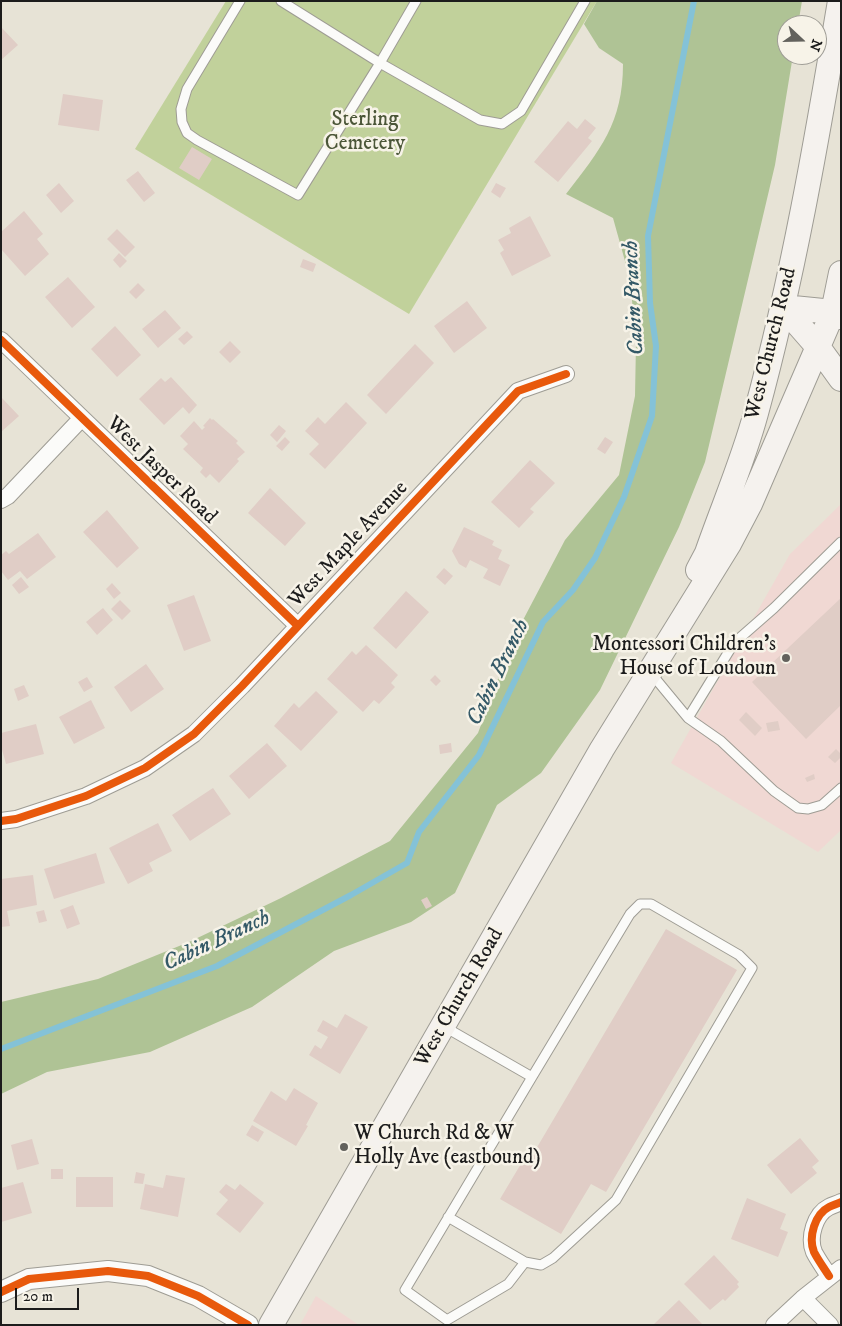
<!DOCTYPE html>
<html>
<head>
<meta charset="utf-8">
<style>
  body { margin:0 }
  #map { position:relative; width:842px; height:1326px; overflow:hidden; background:#e7e3d6; font-family:"IM FELL DW Pica",serif }
  canvas { display:block }
  .frame { position:absolute; inset:0; border:2px solid #1c1c1c; pointer-events:none }
  .north { position:absolute; left:777px; top:15px; width:50px; height:50px; box-sizing:border-box; background:#f7f3e8; border:1px solid #9f9d96; border-radius:50%; rotate:111deg; font-size:14px; font-weight:700; line-height:20px; text-align:center; color:#1c1c1c }
  .north::after { content:''; display:block; margin:auto; width:18px; height:22px; background:#63625d; clip-path:polygon(50% 0,100% 100%,50% 72%,0 100%) }
  .scale { position:absolute; left:15px; top:1288px; width:64px; height:22px; box-sizing:border-box; border:2px solid #1c1c1c; border-top:0; padding-left:6px; font-size:15px; line-height:18px; white-space:nowrap; color:#1c1c1c; -webkit-text-stroke:4px #f7f3e8; paint-order:stroke }
</style>
</head>
<body>
<div id="map">
<canvas width="842" height="1326"></canvas>
<div class="frame"></div>
<div class="north">N</div>
<div class="scale">20 m</div>
</div>
<script>
const c = document.querySelector('canvas').getContext('2d');
c.lineJoin = 'round';
function paint(path, color) {
  c.fillStyle = color;
  c.fill(path, 'evenodd');
}
function trace(path, color, width, dash) {
  c.strokeStyle = color;
  c.lineWidth = width;
  c.lineCap = dash ? 'butt' : 'round';
  c.setLineDash(dash || []);
  c.stroke(path);
}
function write(font, color, halo, rows, align = 'center') {
  c.font = font + ' "IM FELL DW Pica",serif';
  c.lineWidth = 5;
  c.setLineDash([]);
  c.textBaseline = 'middle';
  c.strokeStyle = halo;
  c.fillStyle = color;
  for (const [text, x, y, turn = 0] of rows) {
    c.save();
    c.translate(x, y);
    c.rotate((+turn || 0) * Math.PI / 180);
    c.textAlign = isNaN(turn) ? turn : align;
    if (halo) c.strokeText(text, 0, 0);
    c.fillText(text, 0, 0);
    c.restore();
  }
}
const built = new Path2D(`
  M841,504V830L818,852L671,763L790,554Z
  M316,1296L359,1325H300Z`);
const green = new Path2D(`
  M226,1H597L409,314L135,149Z`);
const forest = new Path2D(`
  M597,1H802L798,25H787V55H793L775,165L705,462L679,527L600,690L541,773L497,805L455,893L411,922L334,951L252,1007L150,1052L47,1072L1,1094V1002L98,979L189,942L281,898L390,841L478,733L512,641L565,540L619,475L635,396L636,343L630,279L613,218L566,194C600,150 623,123 623,64L599,48L584,24Z`);
const stream = new Path2D(`
  M1,1049L217,966L351,895L407,863L419,832L479,755L543,622L573,590L595,558L624,497L652,416L656,346L650,303L648,236L694,1`);
const building = new Path2D(`
  M1,27L18,45L1,60Z
  M63,94L103,100L99,131L58,125Z
  M585,119L596,128L588,138L592,141L558,182L534,162L568,121L577,129Z
  M192,147L212,159L199,180L179,168Z
  M138,171L155,193L144,202L126,180Z
  M59,183L74,201L61,213L46,195Z
  M496,183L506,188L500,198L491,192Z
  M24,211L43,234L37,239L49,254L25,276L1,249V232Z
  M530,216L551,256L512,276L500,253L504,250L498,240L511,233L509,228Z
  M117,229L135,247L125,257L107,239Z
  M119,253L127,261L120,268L113,260Z
  M303,259L316,264L313,272L300,267Z
  M68,277L95,307L72,328L45,297Z
  M138,283L145,290L136,299L129,292Z
  M467,301L487,328L454,353L434,326Z
  M165,310L181,328L158,348L142,329Z
  M115,326L141,355L117,377L91,349Z
  M187,331L193,337L184,345L178,339Z
  M230,341L241,352L230,363L219,352Z
  M415,344L434,363L386,414L367,395Z
  M171,377L197,405L189,414L183,407L164,425L139,399L161,378L165,382Z
  M1,397L19,416L1,432Z
  M346,402L367,423L325,469L309,454L319,444L305,431L318,417L325,424Z
  M210,418L212,420L213,419L238,441L236,443L245,452L237,459L239,461L219,483L210,474L206,478L200,472L203,468L183,449L188,444L180,436L194,421L202,430L205,427L203,426Z
  M279,425L286,431L277,442L270,435Z
  M285,437L290,442L282,451L276,446Z
  M605,437L613,442L605,454L597,449Z
  M530,460L555,483L530,509L534,512L519,528L491,502Z
  M270,488L306,523L285,546L248,513Z
  M107,510L139,548L117,568L83,532Z
  M464,527L494,541L492,545L502,550L498,559L510,565L500,586L483,578L488,569L470,560L466,568L459,564L452,551Z
  M38,533L56,557L27,579L20,571L8,580L1,571V555L6,551L9,554Z
  M444,568L453,576L445,585L436,577Z
  M21,577L29,587L19,594L12,585Z
  M112,583L121,593L114,599L106,589Z
  M406,591L429,612L396,649L373,628Z
  M194,595L211,641L184,651L167,605Z
  M841,598V705L806,739L752,682Z
  M120,600L131,611L122,620L111,609Z
  M103,608L113,620L97,635L86,622Z
  M366,645L398,675L391,683L395,687L379,704L374,700L363,712L327,679L352,651L356,655Z
  M146,664L164,689L131,712L114,687Z
  M435,675L441,681L436,686L430,680Z
  M87,677L93,687L84,692L78,682Z
  M24,685L29,696L18,701L14,689Z
  M316,691L338,712L301,751L274,726L294,703L299,708Z
  M91,700L105,728L74,744L59,717Z
  M746,712L762,728L755,736L739,720Z
  M778,721L780,730L768,732L766,723Z
  M36,724L44,754L6,764L1,746V733Z
  M267,743L287,766L249,799L229,776Z
  M451,743L452,752L440,754L439,745Z
  M836,749L841,754V757L835,763L828,757Z
  M814,774L815,779L807,782L805,778Z
  M213,788L231,814L190,841L172,815Z
  M158,823L172,851L149,863L153,871L128,884L109,848Z
  M96,853L105,883L54,899L44,869Z
  M33,875L37,905L7,911L10,926L1,927V879Z
  M427,897L432,906L426,909L421,900Z
  M73,905L80,924L67,929L60,910Z
  M44,910L47,921L39,923L36,912Z
  M666,929L737,970L606,1192L591,1184L561,1234L500,1199L531,1147L536,1149Z
  M345,1014L368,1027L340,1074L309,1055L315,1045L321,1049L328,1037L317,1031L323,1020L337,1028Z
  M294,1088L318,1103L306,1125L308,1126L296,1146L253,1121L271,1091L286,1101Z
  M252,1125L264,1132L258,1142L246,1135Z
  M800,1138L819,1161L812,1167L817,1173L791,1194L767,1165Z
  M32,1139L39,1164L17,1170L11,1145Z
  M51,1169H63V1179H51Z
  M136,1172L145,1174L143,1184L134,1183Z
  M166,1175L185,1178L178,1217L140,1209L145,1184L163,1188Z
  M76,1177H113V1207H76Z
  M23,1182L32,1213L1,1222V1188Z
  M226,1184L235,1190L240,1184L264,1203L240,1233L216,1214L228,1200L219,1192Z
  M747,1198L786,1214L780,1229L788,1232L778,1257L731,1239Z
  M714,1255L739,1282L737,1284L739,1287L725,1301L723,1299L710,1310L684,1284Z
  M679,1300L703,1325H653Z`);
const service = new Path2D(`
  M240,1L187,89L181,109L182,122L187,133L197,140L298,195L380,63L416,1
  M281,1L380,63L480,120L502,124L521,111L585,1
  M650,672L688,718L721,741L774,791L798,808L808,809L822,805L841,788
  M688,718L734,643L774,608L841,542
  M443,1026L532,1077L405,1290L447,1320L508,1284L525,1262L541,1265L553,1258L616,1200L752,968L739,955L651,904H640L630,914L532,1077
  M448,1217L525,1262`);
const minor = new Path2D(`
  M1,340L297,625
  M1,500L8,496L81,419
  M1,821L16,819L86,796L145,768L194,734L242,686L518,391L566,374
  M829,1276C824,1268 818,1260 814,1252C808,1237 815,1214 829,1207C833,1205 837,1204 841,1202
  M803,1298L830,1325
  M774,1325L803,1298L841,1268`);
const tertiary = new Path2D(`
  M1,1292L29,1279L108,1271L148,1276L198,1296L248,1325`);
const secondary = new Path2D(`
  M783,307L818,347L841,379
  M783,307L833,312L841,317
  M698,570L707,553C723,507 743,461 756,413C793,278 817,139 840,1
  M271,1325L602,749L729,544L750,504L833,312L841,273`);
const cycleway = new Path2D(`
  M1,340L297,625
  M1,821L16,819L86,796L145,768L194,734L242,686L518,391L566,374
  M829,1276C824,1268 818,1260 814,1252C808,1237 815,1214 829,1207C833,1205 837,1204 841,1202
  M1,1292L29,1279L108,1271L148,1276L198,1296L248,1325`);
const markers = [
  [786,658,5,"#63625d"],
  [344,1147,5,"#63625d"]
];
const parkNames = [
  ["Sterling",365,121],
  ["Cemetery",365,145]
];
const streetNames = [
  ["West Church Road",772,344,-76],
  ["West Jasper Road",161,471,44],
  ["West Maple Avenue",349,545,-47],
  ["West Church Road",460,998,-60]
];
const poiNames = [
  ["Montessori Children's",776,646],
  ["House of Loudoun",776,670],
  ["W Church Rd & W",354,1135,"left"],
  ["Holly Ave (eastbound)",354,1159,"left"]
];
const waterNames = [
  ["Cabin Branch",635,298,-93],
  ["Cabin Branch",499,673,-64],
  ["Cabin Branch",217,942,-25]
];
paint(built, '#f0d8d3');
paint(green, '#c1d19b');
paint(forest, '#afc395');
trace(stream, '#84c2d7', 6);
paint(building, '#e0cdc6');
trace(service, '#9e9c94', 11);
trace(minor, '#9e9c94', 18);
trace(tertiary, '#9e9c94', 22);
trace(secondary, '#9e9c94', 26);
trace(service, '#fbfbf9', 9);
trace(minor, '#fbfbf9', 16);
trace(tertiary, '#fbfbf9', 20);
trace(secondary, '#f5f2ee', 24);
trace(cycleway, '#e8590c', 8);
for (const [x, y, r, color] of markers) {
  const dot = new Path2D();
  dot.arc(x, y, r, 0, 2 * Math.PI);
  c.fillStyle = color;
  c.fill(dot);
  trace(dot, '#f7f3e8', 2);
}
write('21px', '#4b5638', '#f7f3e8', parkNames);
write('21px', '#1c1c1c', '#f7f3e8', streetNames);
write('21px', '#1c1c1c', '#f7f3e8', poiNames, 'right');
write('italic 22px', '#345967', '#f7f3e8', waterNames);
</script>
</body>
</html>
